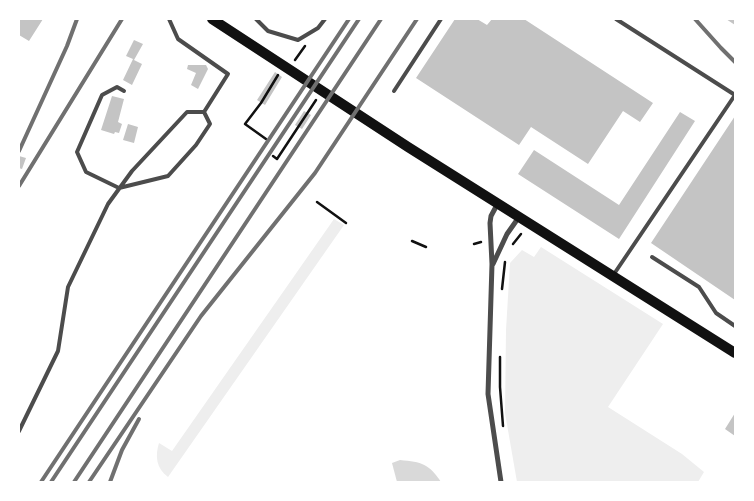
<!DOCTYPE html>
<html>
<head>
<meta charset="utf-8">
<style>
  body { margin:0 }
  #map { position:relative; width:754px; height:501px; overflow:hidden; background:#fff; font-family:Roboto,sans-serif }
  canvas { display:block }
  .frame { position:absolute; inset:0; border:20px solid #fff; pointer-events:none }
</style>
</head>
<body>
<div id="map">
<canvas width="754" height="501"></canvas>
<div class="frame"></div>
</div>
<script>
const c = document.querySelector('canvas').getContext('2d');
c.lineJoin = 'round';
function paint(path, color) {
  c.fillStyle = color;
  c.fill(path, 'evenodd');
}
function trace(path, color, width, dash) {
  c.strokeStyle = color;
  c.lineWidth = width;
  c.lineCap = dash ? 'butt' : 'round';
  c.setLineDash(dash || []);
  c.stroke(path);
}
const green = new Path2D(`
  M334,219L344,225L168,477C156,468 155,456 159,443L172,451Z
  M541,247L663,324L608,407L682,454L704,472L698,482H517L505,413L506,330L510,263L522,250L534,257Z`);
const water = new Path2D(`
  M400,460C422,462 429,464 441,482H397L392,463Z`);
const building = new Path2D(`
  M19,19H43L29,41L19,35Z
  M455,19H477L487,25L492,19H524L653,103L640,122L623,111L588,164L531,127L519,145L416,78Z
  M726,19H735V25Z
  M134,40L143,44L134,60L142,64L132,85L123,80L133,59L126,56Z
  M188,65H206L208,69L198,89L191,85L196,73L187,69Z
  M275,72L282,77L265,105L257,100Z
  M112,96L124,99L118,122L122,124L119,133L115,132L114,134L101,130Z
  M304,111L311,115L302,129L295,125Z
  M680,112L695,121L619,239L518,174L534,150L619,205Z
  M735,116V300L651,243Z
  M128,124L138,127L134,143L123,140Z
  M19,156L26,158L22,169L19,168Z
  M735,413V436L725,429Z`);
const path = new Path2D(`
  M295,60L305,46
  M266,139L245,124L261,103L278,75
  M273,156L277,159L316,100
  M317,202L346,223
  M412,241L426,247
  M474,244L481,242
  M513,244L521,234
  M502,289L505,262
  M500,357V387L503,426`);
const service = new Path2D(`
  M169,19L178,39L228,74L204,112
  M256,19L268,31L298,40L318,28L325,19
  M124,91L117,87L102,95L77,152L86,172L119,188L168,176L196,145L210,124L204,112
  M394,91L441,19
  M652,257L699,287L716,313L735,326
  M614,274L735,95L616,19
  M19,431L58,351L68,287L108,204L132,171L187,112H204`);
const minor = new Path2D(`
  M498,203L491,216L490,223L492,264L488,394L501,482
  M493,264L507,234L519,217`);
const secondary = new Path2D(`
  M212,19L408,147L735,353`);
const rail = new Path2D(`
  M695,19L721,48L735,62
  M19,151L67,46L77,19
  M19,186L122,19
  M41,482L349,19
  M51,482L359,19
  M74,482L381,19
  M89,482L201,316L315,173L417,19
  M110,482L122,450L139,419`);
paint(green, '#eee');
paint(water, '#d9d9d9');
paint(building, '#c4c4c4');
trace(path, '#111', 2.5);
trace(service, '#4c4c4c', 4);
trace(minor, '#4c4c4c', 5);
trace(secondary, '#111', 10);
trace(rail, '#707070', 4);
</script>
</body>
</html>
